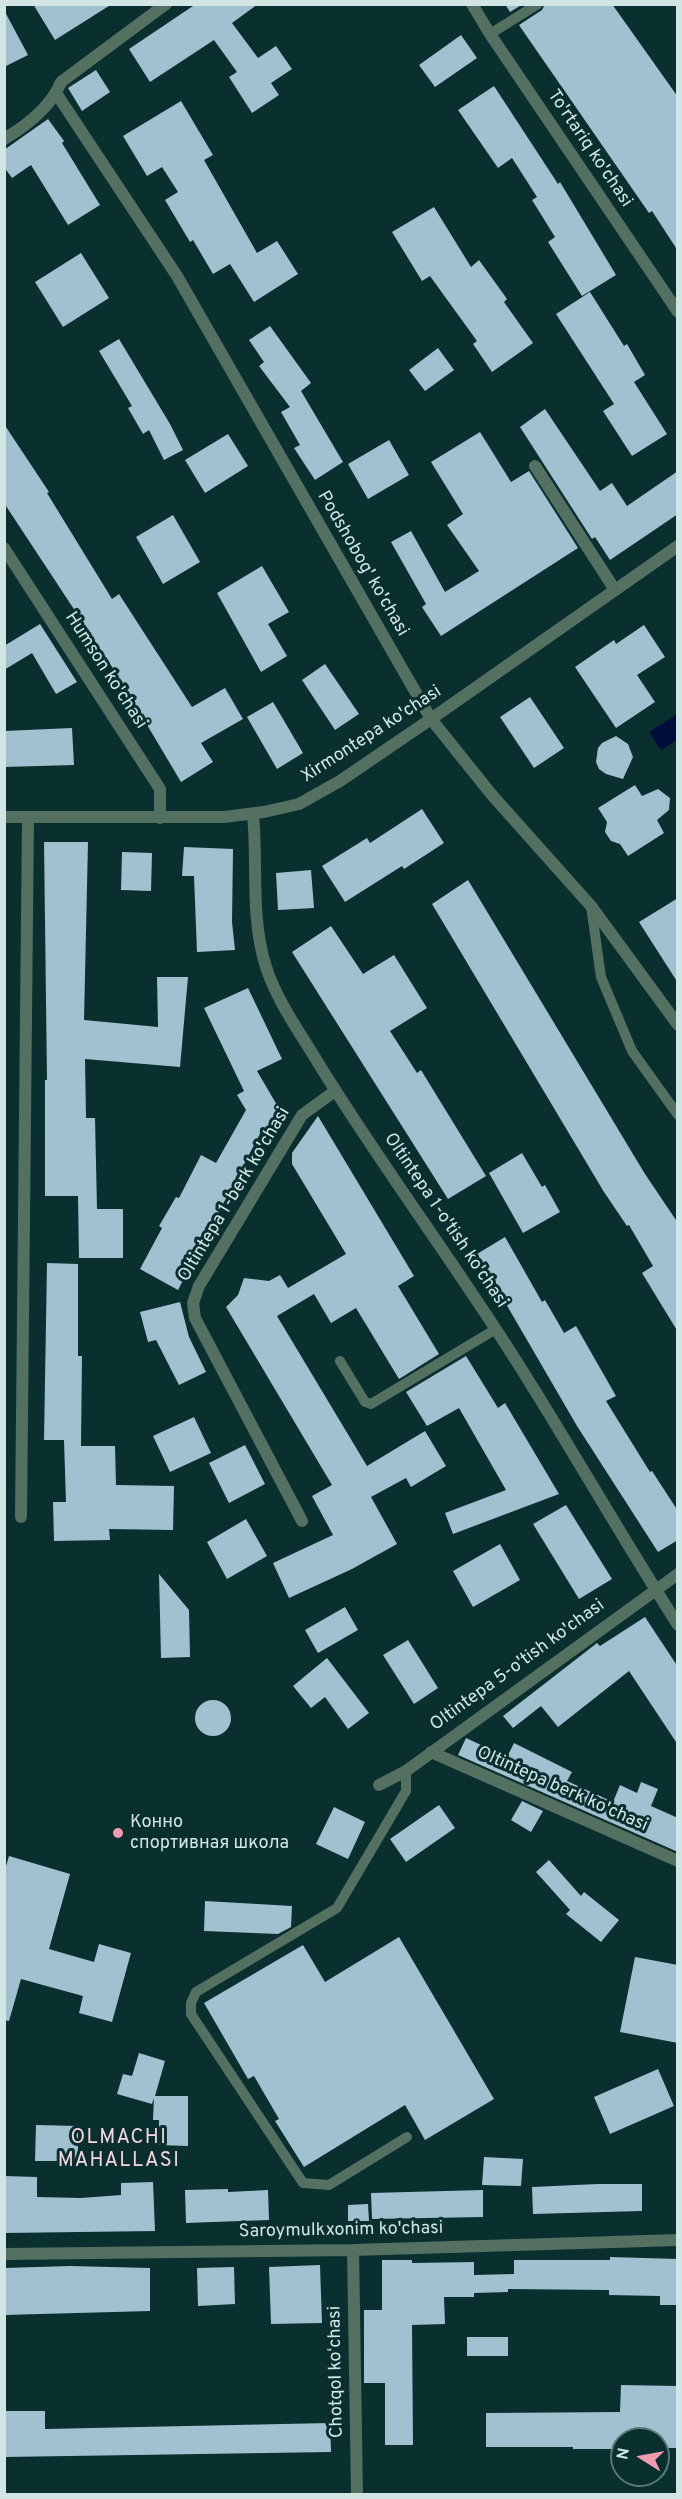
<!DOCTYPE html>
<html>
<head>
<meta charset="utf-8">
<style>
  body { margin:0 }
  #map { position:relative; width:682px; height:2499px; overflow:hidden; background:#092f2f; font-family:Overpass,sans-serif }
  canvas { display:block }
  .frame { position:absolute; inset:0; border:6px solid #d1e5e4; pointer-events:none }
  .north { position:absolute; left:610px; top:2427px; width:60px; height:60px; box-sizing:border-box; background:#092f2f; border:2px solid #597877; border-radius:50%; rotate:281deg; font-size:16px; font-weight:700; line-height:24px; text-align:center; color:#d1e5e4 }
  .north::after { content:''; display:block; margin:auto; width:21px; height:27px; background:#f29ab0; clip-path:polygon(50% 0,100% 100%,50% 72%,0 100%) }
</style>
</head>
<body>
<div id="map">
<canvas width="682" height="2499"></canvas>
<div class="frame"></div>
<div class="north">N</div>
</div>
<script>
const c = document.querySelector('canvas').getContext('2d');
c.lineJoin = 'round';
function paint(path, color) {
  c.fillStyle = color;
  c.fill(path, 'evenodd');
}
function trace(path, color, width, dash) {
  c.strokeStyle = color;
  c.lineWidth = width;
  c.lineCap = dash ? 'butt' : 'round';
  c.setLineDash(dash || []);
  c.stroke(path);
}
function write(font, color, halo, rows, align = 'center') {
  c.font = font + ' Overpass,sans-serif';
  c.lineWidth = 6;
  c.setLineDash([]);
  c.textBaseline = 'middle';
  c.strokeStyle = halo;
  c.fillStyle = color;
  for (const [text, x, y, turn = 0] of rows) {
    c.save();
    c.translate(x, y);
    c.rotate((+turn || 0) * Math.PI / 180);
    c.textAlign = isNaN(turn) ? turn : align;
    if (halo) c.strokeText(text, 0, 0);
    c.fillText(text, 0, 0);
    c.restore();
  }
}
const water = new Path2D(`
  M677,714V740L661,750L649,732Z`);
const building = new Path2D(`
  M33,4H112L55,40Z
  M196,4H258L232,23L258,58L276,46L292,69L271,83L279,95L252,113L229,77L237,72L214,40L150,82L129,49Z
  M505,4H523L510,12Z
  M545,4H612L678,97V251L652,211L649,213L521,28L519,25L542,10Z
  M4,10L28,55L4,67Z
  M461,35L477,58L435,87L419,65Z
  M96,70L110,92L82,111L68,88Z
  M494,86L558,184L560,182L616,275L582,296L548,242L555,237L532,200L537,197L512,158L498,168L458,110Z
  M181,101L213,155L204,160L257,253L277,241L298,274L254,302L230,264L213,274L193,240L190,242L165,200L178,192L162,167L147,176L123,136Z
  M48,119L64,141L62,143L100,205L68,225L31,165L12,178L4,167V150Z
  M434,207L471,267L479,260L507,299L504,302L533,343L492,372L473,344L477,341L430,276L422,281L392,232Z
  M81,253L109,298L63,327L35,282Z
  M590,292L624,346L627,344L645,375L634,382L667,434L632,456L603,411L614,404L556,314Z
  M270,326L311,383L301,391L343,462L315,480L294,448L300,445L281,412L290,407L259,366L264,362L249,340Z
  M119,339L170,424L183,450L164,460L149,430L143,434L128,408L132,406L99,351Z
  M438,348L454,370L425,391L409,370Z
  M545,409L600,491L612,483L627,506L678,471V514L610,560L595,537L592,539L520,427Z
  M4,424L49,492L47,493L112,599L119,594L192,707L225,688L243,719L201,743L213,762L181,782L118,676L4,503Z
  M480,432L511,482L529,471L578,548L441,636L422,607L426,604L391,542L411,531L445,592L479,571L447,525L463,514L431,462Z
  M228,434L248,466L205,493L185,460Z
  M389,440L409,475L368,499L348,464Z
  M173,515L200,562L163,584L136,537Z
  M262,566L289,612L268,624L287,656L261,672L217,593Z
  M40,624L77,682L56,694L32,653L4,670V646Z
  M644,625L665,657L637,675L655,702L616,728L575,667L614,640L616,644Z
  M325,664L359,714L335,730L302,680Z
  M530,697L564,748L534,768L500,717Z
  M273,702L303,753L277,769L247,717Z
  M72,728L74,765L4,767V731Z
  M616,736L628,744L633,757L623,779L606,774L599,769L596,762L598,748L602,743Z
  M635,785L642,796L658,789L670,798L669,810L657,820L664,833L628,856L620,844L611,841L605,832L607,822L598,808Z
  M422,809L444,843L404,869L402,866L345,902L322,866L367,838L370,843Z
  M44,842H88L84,1020L158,1027L157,977H188L180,1067L85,1059L86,1118H95L97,1209H123V1258H79L78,1196H45V1080H47Z
  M184,847L233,849L232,922L235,950L197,952L194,876H182Z
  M122,852L152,853L151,891L121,890Z
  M311,870L314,908L278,910L276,873Z
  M468,880L645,1174L678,1223V1332L642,1273L653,1266L629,1225L627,1226L604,1192L432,904Z
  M678,898V983L639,922Z
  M331,926L363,974L394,955L427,1008L390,1031L417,1073L421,1070L486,1176L448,1199L292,952Z
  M248,988L282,1059L257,1071L284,1117L262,1130L178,1290L140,1269L162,1228L159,1226L176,1197L179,1198L201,1155L216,1163L246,1110L237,1095L244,1091L204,1008Z
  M318,1116L414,1276L398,1286L439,1354L399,1379L356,1308L331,1323L314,1294L277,1316L367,1466L425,1431L446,1466L411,1487L406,1478L371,1497L397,1544L352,1569L289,1598L273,1563L333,1535L312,1496L332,1485L226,1307L238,1295L244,1278L269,1281L280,1275L288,1288L346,1254L292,1164V1153Z
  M522,1153L542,1187L545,1185L560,1212L523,1233L489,1173Z
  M505,1237L542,1302L545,1300L564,1333L576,1326L616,1396L606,1401L650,1472L652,1471L678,1511V1540L658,1552L577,1426L477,1254Z
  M47,1263L78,1264V1356H82L81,1446H115L116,1485L174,1486L173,1530L109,1529L110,1540L54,1541L53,1502H66L64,1440H44Z
  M180,1302L189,1337L206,1372L179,1385L156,1340L148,1342L140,1312Z
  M466,1356L498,1408L505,1403L559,1494L453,1534L445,1513L506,1490L459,1408L427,1426L406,1392Z
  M194,1417L211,1453L170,1472L153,1436Z
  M245,1445L265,1484L229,1503L209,1463Z
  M566,1505L612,1579L579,1599L533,1524Z
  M246,1519L267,1556L227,1579L207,1542Z
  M500,1544L520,1580L473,1607L453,1571Z
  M159,1574L189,1610L190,1657L161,1658Z
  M345,1607L358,1630L318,1653L305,1630Z
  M645,1617L678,1667V1745L629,1671L558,1727L541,1706L513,1728L503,1716L597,1643L600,1646Z
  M408,1640L438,1688L414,1704L383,1655Z
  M327,1658L369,1713L348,1729L325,1697L311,1708L293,1686Z
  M195 1718a18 18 0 1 1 36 0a18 18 0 1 1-36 0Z
  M466,1738L507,1757L514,1743L572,1772L567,1781L613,1802L620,1785L637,1793L641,1782L658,1789L651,1806L678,1818V1852L458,1755Z
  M522,1801L543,1811L531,1832L511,1820Z
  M439,1805L455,1828L406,1862L390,1839Z
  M334,1807L365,1822L348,1859L316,1844Z
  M9,1856L70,1874L49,1949L94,1962L99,1944L131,1953L112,2022L79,2013L83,1996L21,1979L9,2021L4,2020V1873Z
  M549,1860L581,1896L584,1892L619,1920L601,1942L566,1914L570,1910L536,1872Z
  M205,1901L292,1906L291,1927L278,1934L204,1931Z
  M399,1937L494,2099L425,2140L405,2105L304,2167L275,2121L279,2119L254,2076L248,2079L204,2003L303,1945L325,1982Z
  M635,1957L678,1965V2043L620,2032Z
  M139,2053L165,2061L155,2096H188V2146L159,2145V2120H153L154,2098L152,2104L117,2094L123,2074L132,2076Z
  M658,2069L674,2106L610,2134L594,2097Z
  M36,2125L78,2126V2161H35Z
  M484,2157L523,2159L521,2186L482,2185Z
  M4,2176L37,2177V2197L81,2198L121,2195V2183L153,2182L155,2231L4,2233Z
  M598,2184H642V2211L533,2214L532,2187Z
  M228,2189V2192L268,2190L269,2220L186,2223L185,2190Z
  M483,2190V2217L372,2219L371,2193Z
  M368,2204L369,2221H348V2205Z
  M610,2257L678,2259V2305H660V2296L609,2295V2290L508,2289V2292L474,2293V2297H444L445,2324L412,2325L413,2445H385V2383H364V2310H382V2260H412V2263L474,2262V2275L514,2274V2260H610Z
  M320,2265L322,2323L271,2324L269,2267Z
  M70,2266L150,2268V2311L4,2315V2268Z
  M234,2267L235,2304L198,2306L197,2268Z
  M467,2337H508V2356H467Z
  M621,2385L678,2386V2448H658V2439H622V2448L616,2449H573V2447H486V2413L620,2412Z
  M4,2411H45V2429L330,2423L331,2452L4,2457Z`);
const service = new Path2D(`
  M490,34L538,4
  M591,906L601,977L632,1051L678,1115
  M340,1361L365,1402L371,1404L496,1329
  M406,1771V1791L337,1908L196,1992L191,2003V2014L303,2183L329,2185L407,2137`);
const minor = new Path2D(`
  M472,4L490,34L678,312
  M56,93L177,276L431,719L492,795L591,906L678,1025
  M4,139C26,126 51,107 61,82L166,4
  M535,466L615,590
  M4,548L160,789V818
  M253,814C258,865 250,917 266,967C277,1001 299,1031 317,1061C366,1141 421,1217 473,1295C546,1402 608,1516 678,1625
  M21,1517L28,817
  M302,1521L195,1318L193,1303L199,1286L302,1115L335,1091
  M431,1752L678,1861
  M379,1785L406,1771L678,1574
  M353,2250L357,2494
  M4,2254L353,2250L678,2240`);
const tertiary = new Path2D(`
  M4,817H224L264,812L299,804L340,781L431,719L678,546`);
const markers = [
  [118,1833,6,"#f29ab0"]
];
const streetNames = [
  ["To'rtariq ko'chasi",589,149,56],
  ["Podshobog' ko'chasi",362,564,60],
  ["Humson ko'chasi",105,671,57],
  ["Xirmontepa ko'chasi",372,735,-33],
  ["Oltintepa 1-berk ko'chasi",235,1195,-59],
  ["Oltintepa 1-o'tish ko'chasi",445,1221,56],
  ["Oltintepa 5-o'tish ko'chasi",518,1666,-36],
  ["Oltintepa berk ko'chasi",562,1790,24],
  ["Saroymulkxonim ko'chasi",341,2231,-1],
  ["Chotqol koʻchasi",337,2372,-91]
];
const poiNames = [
  ["Конно",130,1823],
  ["спортивная школа",130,1844]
];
const neighbourhoodNames = [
  ["OLMACHI",119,2139],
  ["MAHALLASI",119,2162]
];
paint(water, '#000d3c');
paint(building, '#a1c1d1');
trace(service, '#537061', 10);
trace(minor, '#537061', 12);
trace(tertiary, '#537061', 12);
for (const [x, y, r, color] of markers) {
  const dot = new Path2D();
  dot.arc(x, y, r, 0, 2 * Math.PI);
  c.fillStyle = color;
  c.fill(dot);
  trace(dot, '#092f2f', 2);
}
write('18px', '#d1e5e4', '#092f2f', streetNames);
write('18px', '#d1e5e4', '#092f2f', poiNames, 'left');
c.letterSpacing = '1.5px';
write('20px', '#f9d6dd', '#092f2f', neighbourhoodNames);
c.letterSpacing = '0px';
</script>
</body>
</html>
